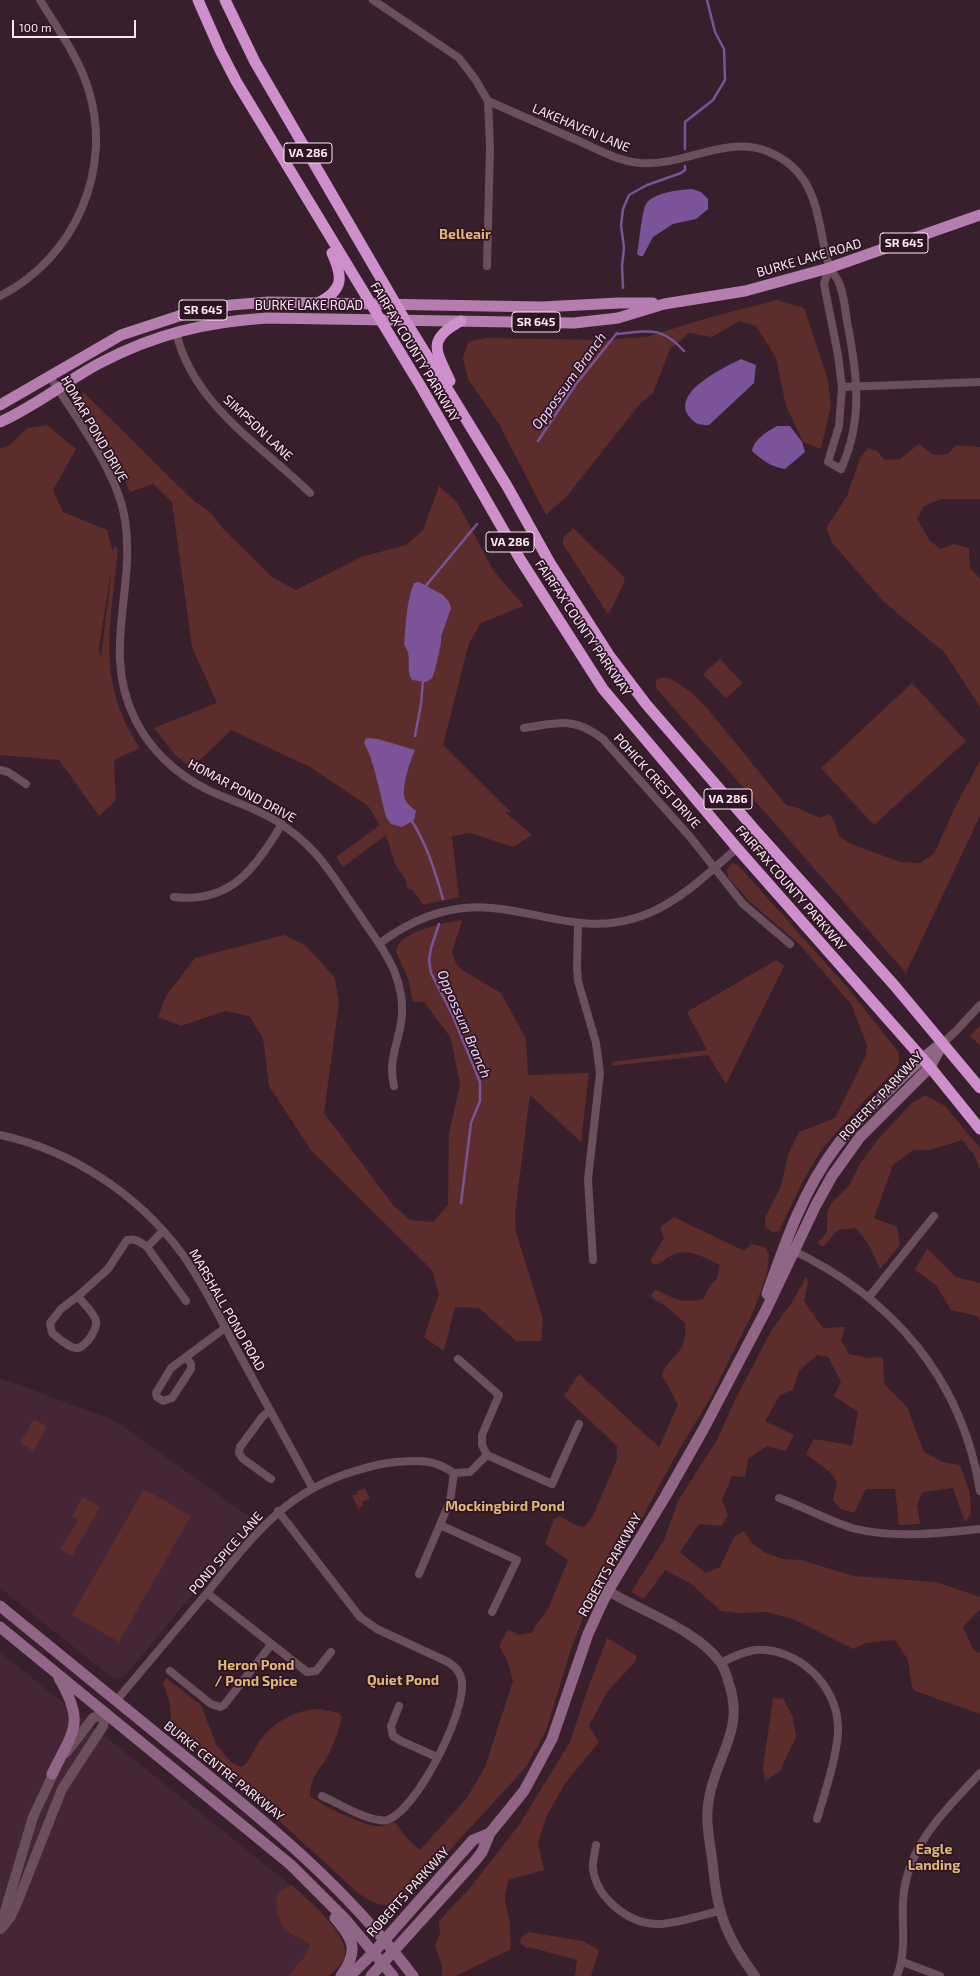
<!DOCTYPE html>
<html>
<head>
<meta charset="utf-8">
<style>
  body { margin:0 }
  #map { position:relative; width:980px; height:1976px; overflow:hidden; background:#381f2c; font-family:"Exo 2",sans-serif }
  canvas { display:block }
  .scale { position:absolute; left:12px; top:20px; width:124px; height:18px; box-sizing:border-box; border:2px solid #fae9f1; border-top:0; padding-left:5px; font-size:12px; line-height:14px; white-space:nowrap; color:#fae9f1; -webkit-text-stroke:3px #2d1523; paint-order:stroke }
</style>
</head>
<body>
<div id="map">
<canvas width="980" height="1976"></canvas>
<div class="scale">100 m</div>
</div>
<script>
const c = document.querySelector('canvas').getContext('2d');
c.lineJoin = 'round';
function paint(path, color) {
  c.fillStyle = color;
  c.fill(path, 'evenodd');
}
function trace(path, color, width, dash) {
  c.strokeStyle = color;
  c.lineWidth = width;
  c.lineCap = dash ? 'butt' : 'round';
  c.setLineDash(dash || []);
  c.stroke(path);
}
function write(font, color, halo, rows, align = 'center') {
  c.font = font + ' "Exo 2",sans-serif';
  c.lineWidth = 3.5;
  c.setLineDash([]);
  c.textBaseline = 'middle';
  c.strokeStyle = halo;
  c.fillStyle = color;
  for (const [text, x, y, turn = 0] of rows) {
    c.save();
    c.translate(x, y);
    c.rotate((+turn || 0) * Math.PI / 180);
    c.textAlign = isNaN(turn) ? turn : align;
    if (halo) c.strokeText(text, 0, 0);
    c.fillText(text, 0, 0);
    c.restore();
  }
}
const built = new Path2D(`
  M0,1378L116,1421L254,1520L125,1676L121,1678L111,1677L0,1588Z
  M0,1652L299,1892L319,1911L342,1940L345,1954L341,1964L329,1976H0Z`);
const green = new Path2D(`
  M777,300L804,308L828,380L831,405L821,449L803,442L786,406L776,358L756,326L739,321L712,337L689,333L670,349L653,393L639,405L567,496L546,515L499,424L468,379L463,358L468,342L485,338L602,340L646,337L711,317Z
  M83,392L195,502L209,511L225,531L272,577L296,590L361,557L406,545L423,530L439,486L457,502L493,570L524,606L481,623L469,643L443,745L511,812H505L532,835L513,847L470,833L452,836L459,897L423,905L413,890L407,888L406,880L395,864L386,835L343,867L336,857L380,825L368,806L310,767L231,730L192,768L175,755L154,728L217,703L192,647L172,502L153,484L130,492L108,446L82,405L81,398Z
  M47,425L76,449L53,490L63,512L107,530L113,552L114,546L118,549C111,625 95,680 140,748L114,760L116,800L99,816L59,760L0,755V449L10,445L27,428ZM110,577H111L101,656L99,649Z
  M919,444L933,455L948,454L956,445L980,447V499H941L924,506L917,519L930,541L941,549L953,544L969,548L970,568L980,578V707L945,653L883,601L833,544L826,528L847,496L860,458L868,448L877,451L885,460L900,459Z
  M573,528L623,576L625,581L610,612L607,613L563,544V538Z
  M720,659L743,683L726,698L703,674Z
  M664,677C681,681 695,696 707,708L786,805L798,808L820,818L829,814L834,820L839,836L851,844L900,862L920,863L934,854L955,807L980,761V816L906,973L656,688V680Z
  M912,683L966,741L874,825L821,768Z
  M732,863L738,865L848,988L899,1053V1063L892,1074L866,1099L822,1149L803,1181L779,1231L773,1232L765,1227V1218L781,1186L788,1155L799,1132L835,1118L866,1055L867,1045L851,1004L799,944L749,901L728,877L727,870Z
  M462,920L452,952L456,963L462,970L501,993L526,1039L528,1075L589,1073L581,1142L530,1095L515,1214L516,1232L543,1319L541,1341H516L479,1308L455,1307L444,1351L424,1337L439,1294L432,1270L311,1150L269,1086L263,1038L249,1016L225,1011L181,1026L158,1017L166,996L195,958L284,935L305,945L335,978L339,1002L324,1113L393,1205L410,1220L433,1222L448,1205L449,1133L460,1085L451,1038L424,1002H413L408,978L396,952C396,932 446,922 462,920Z
  M776,960L784,966L726,1084L708,1055L612,1066V1062L707,1050L687,1012Z
  M980,1025V1045L970,1036Z
  M925,1095L945,1106L980,1148V1169L975,1156L962,1140L930,1150H913L893,1165L874,1218L897,1227L900,1245L880,1269L869,1245L856,1228L838,1230L824,1246H821L818,1243L827,1231V1213L832,1202L849,1186L861,1162L880,1137L912,1103Z
  M674,1217L744,1251L751,1244L765,1247L769,1255L767,1274L754,1310L712,1395L672,1462L640,1522L606,1575L586,1611L572,1646L546,1731L526,1767L402,1902C385,1910 372,1903 358,1893L263,1806L170,1728C172,1712 170,1699 163,1684L166,1678L201,1705L216,1744L231,1762L241,1767C250,1763 253,1751 259,1742C272,1723 296,1709 320,1709C326,1710 333,1712 339,1713L342,1718C338,1732 334,1745 327,1757C316,1775 312,1773 310,1796C323,1806 366,1828 382,1826C386,1825 391,1823 394,1822C403,1832 409,1842 420,1850L467,1798L485,1767L513,1681L507,1660L499,1646L508,1629L519,1635L531,1633L549,1607L568,1560L545,1544L554,1519L560,1516L575,1525L584,1527L593,1516L617,1459V1446L564,1396L579,1374L659,1447L678,1405L669,1387L662,1376C669,1352 688,1357 685,1323L667,1307L652,1298V1293L656,1290C663,1292 668,1296 674,1298C683,1302 693,1301 703,1299L710,1285L717,1279L720,1265C706,1258 688,1247 672,1255C665,1258 663,1263 655,1265L650,1261L664,1238L660,1227Z
  M927,1249L956,1277L980,1283V1320L977,1316L951,1310L936,1285L915,1270Z
  M806,1277L808,1282L804,1301L823,1328L845,1327L841,1340L849,1354L869,1358L883,1357L884,1384L907,1407L924,1452L943,1462L960,1465L970,1493L971,1514L965,1522L953,1488L923,1492L917,1504L920,1524L899,1525L895,1489H866L854,1513L840,1509L833,1500L837,1482L831,1473L806,1454L814,1439L852,1445L858,1412L834,1396L841,1382L828,1357L817,1355L799,1371L793,1390L780,1395L765,1421L794,1435L786,1451L767,1446L748,1459L745,1477L732,1476L722,1500L728,1516L721,1526L699,1524L680,1552L705,1573L720,1567L734,1537L744,1531L753,1544L766,1553L783,1559L801,1560L854,1576L936,1582L980,1597V1609L963,1627L974,1651L980,1653V1714L915,1691L912,1687L908,1660L895,1640L866,1643L853,1649L793,1619L766,1612L738,1613L721,1611L690,1583L665,1570L644,1599L631,1592L664,1540L678,1501L717,1440L735,1400L771,1331L792,1302Z
  M34,1419L47,1427L33,1451L20,1443Z
  M365,1488L370,1499L362,1502L364,1506L358,1509L352,1496L358,1494L357,1491Z
  M144,1489L191,1516L119,1642L72,1615Z
  M83,1497L100,1507L72,1556L60,1550L78,1520L72,1516Z
  M607,1638L637,1656L635,1662L607,1692L589,1726L599,1742L566,1782L547,1815L538,1843L544,1870L508,1880L505,1899L510,1924L511,1949L456,1976H442V1965L435,1946L440,1934L439,1921L469,1889L519,1825L570,1742L587,1691Z
  M783,1698L793,1717L796,1737L780,1771L765,1781L763,1767L773,1699Z
  M292,1885C306,1898 348,1933 345,1954C344,1963 335,1970 329,1976H288L306,1955L310,1944C301,1939 289,1934 282,1925C280,1921 278,1915 277,1910C274,1896 279,1890 292,1885Z
  M529,1932L583,1941L599,1950L591,1976H575L577,1960L529,1947L526,1948L520,1942L522,1936Z`);
const water = new Path2D(`
  M692,189L701,192L708,199V209L696,219L673,224L653,237L643,256H640L637,254C639,245 642,210 646,204C654,192 679,190 692,189Z
  M741,359L756,365L754,383L709,425C699,425 694,424 688,415C673,391 725,367 741,359Z
  M777,426H790L802,442L805,452L785,469C771,467 762,460 752,451C754,439 768,431 777,426Z
  M419,582L443,595L449,602L451,608L441,637V643L435,670L432,678L426,682L412,680C405,669 413,655 404,645C406,624 406,603 414,583Z
  M366,738L378,739L415,750C410,761 401,788 405,799C407,804 412,808 416,811L414,820L402,827L391,824L386,817L375,772L369,753L364,743Z`);
const stream = new Path2D(`
  M685,149V122L713,100L725,80L724,49L715,32L707,0
  M623,288L622,266L624,248L621,225L623,209L629,195L647,185L681,173L685,170V166
  M617,334C648,331 660,325 684,351
  M538,441L576,384L617,333
  M424,588L477,524
  M415,736L421,704L423,680
  M410,818C426,842 435,871 443,899
  M439,924L431,948L429,960L431,973L452,1014L480,1082V1101L471,1123L461,1203`);
const minor = new Path2D(`
  M373,0L459,58L475,79L488,101L490,147L487,266
  M488,101C518,114 549,128 579,141C599,150 618,161 640,163C683,167 727,134 769,152C821,174 816,222 829,266C831,272 837,277 839,283C844,294 845,309 847,321C857,373 864,418 841,469L828,462L839,426L842,387L838,355L824,284L829,268
  M0,296C75,258 114,169 88,88C78,56 57,28 40,0
  M176,332C193,405 260,444 310,493
  M50,377C76,418 118,472 125,520C136,590 101,651 135,719C150,750 177,775 208,790C231,801 256,808 278,822C319,848 332,876 359,914C371,933 387,952 395,973C401,989 404,1006 401,1023C397,1047 388,1061 394,1086
  M842,387L980,382
  M524,728C559,723 573,716 603,739L691,838L743,904L790,944
  M0,770L8,772L26,784
  M174,897C231,904 255,868 282,824
  M578,924L577,967L578,981L596,1043L600,1073L588,1179L593,1260
  M379,944C412,919 449,904 492,908C547,913 590,937 647,914C681,900 710,872 737,848
  M943,1043L956,1031L980,1005
  M0,1135C73,1151 139,1195 183,1255C204,1285 220,1318 237,1350C262,1395 287,1441 312,1487
  M147,1247L186,1301
  M790,1249C892,1297 962,1378 980,1491
  M78,1296L61,1309L50,1323L52,1333C59,1338 67,1347 76,1348C85,1349 100,1327 95,1318C91,1310 83,1303 78,1296L108,1269L127,1240C136,1238 140,1242 147,1247L162,1232
  M869,1297L934,1216
  M187,1358L191,1364V1369L172,1398L163,1401L157,1397L156,1393L171,1368L225,1328
  M270,1411L263,1416L240,1447L239,1453L242,1458L271,1479
  M487,1455L552,1484L579,1424
  M454,1473L470,1472L487,1455L482,1445V1435L499,1395L458,1359
  M779,1498C804,1507 827,1520 852,1528C894,1539 938,1533 980,1529
  M278,1511L360,1617L377,1629L448,1662C456,1667 462,1674 462,1684C464,1715 417,1810 387,1820C372,1824 336,1802 322,1796
  M440,1525L517,1560L492,1612
  M419,1574L450,1501L454,1473
  M207,1593L307,1672L316,1671L331,1652
  M721,1663C732,1657 743,1652 755,1650C798,1647 837,1685 838,1727C839,1750 824,1796 817,1819
  M170,1671L211,1704L220,1707L224,1705L271,1645
  M116,1701C146,1665 176,1630 206,1594C251,1539 283,1492 355,1471C368,1467 382,1463 396,1462C420,1460 433,1459 454,1473
  M399,1706L391,1726L393,1736L401,1741L437,1757
  M596,1845C595,1853 592,1862 593,1869C597,1899 630,1925 660,1924C680,1923 700,1915 720,1911
  M903,1962L940,1976
  M897,1976C908,1947 900,1921 904,1891C911,1841 948,1808 980,1773`);
const tertiary = new Path2D(`
  M608,1591C643,1612 697,1630 720,1662C725,1668 727,1677 729,1684C745,1729 716,1757 709,1798C705,1818 709,1838 712,1858C714,1875 715,1893 720,1909C726,1933 740,1956 755,1976
  M66,1753L93,1718L106,1713
  M0,1928L33,1817L56,1768
  M1,1929L11,1916L17,1903L62,1789L103,1726L106,1713`);
const secondary = new Path2D(`
  M767,1294C785,1243 803,1191 835,1148C851,1126 871,1107 891,1088C907,1072 923,1057 941,1044
  M0,1606C60,1655 119,1703 178,1751C266,1822 344,1885 413,1976
  M0,1627L291,1865L346,1920L393,1976
  M52,1774C73,1731 86,1724 59,1678
  M335,1918C354,1940 359,1951 341,1976
  M350,1976L374,1952L473,1840L490,1833
  M371,1976L475,1861L482,1852L490,1833L524,1791L552,1739L588,1634L598,1612L608,1591L665,1497L703,1430L766,1310L816,1205L832,1176L860,1137L930,1067L943,1043`);
const primary = new Path2D(`
  M0,405L121,335L191,312L231,305L269,302L541,307L619,303H653
  M0,422C36,406 66,381 100,363C155,334 206,322 267,318L574,323L618,318L664,304L745,291L829,268L980,215`);
const trunk = new Path2D(`
  M198,0L220,50L236,81L423,390L520,559L603,689L737,848L930,1067L980,1129
  M225,0L255,62L405,320L507,486L550,563L609,655L646,704L756,831L894,985L980,1088
  M318,303C344,290 343,277 332,253
  M450,381C437,352 425,340 461,321`);
const shields = [
  [308,153,48],
  [904,243,48],
  [203,310,48],
  [536,322,48],
  [510,542,48],
  [728,799,48]
];
const shieldNames = [
  ["VA 286",308,153],
  ["SR 645",904,243],
  ["SR 645",203,310],
  ["SR 645",536,322],
  ["VA 286",510,542],
  ["VA 286",728,799]
];
const streetNames = [
  ["LAKEHAVEN LANE",581,128,23],
  ["BURKE LAKE ROAD",809,258,-16],
  ["BURKE LAKE ROAD",309,306],
  ["FAIRFAX COUNTY PARKWAY",415,352,59],
  ["SIMPSON LANE",258,428,43],
  ["HOMAR POND DRIVE",94,429,60],
  ["FAIRFAX COUNTY PARKWAY",583,628,56],
  ["POHICK CREST DRIVE",657,781,48],
  ["HOMAR POND DRIVE",242,791,28],
  ["FAIRFAX COUNTY PARKWAY",791,888,49],
  ["ROBERTS PARKWAY",881,1096,-47],
  ["MARSHALL POND ROAD",227,1310,60],
  ["POND SPICE LANE",226,1553,-49],
  ["ROBERTS PARKWAY",610,1565,-61],
  ["BURKE CENTRE PARKWAY",224,1771,39],
  ["ROBERTS PARKWAY",408,1892,-48]
];
const neighbourhoodNames = [
  ["Belleair",465,234],
  ["Mockingbird Pond",505,1506],
  ["Heron Pond",256,1665],
  ["/ Pond Spice",256,1681],
  ["Quiet Pond",403,1680],
  ["Eagle",934,1849],
  ["Landing",934,1865]
];
const waterNames = [
  ["Oppossum Branch",569,381,-54],
  ["Oppossum Branch",464,1024,67]
];
paint(built, '#452637');
paint(green, '#5c2d2b');
paint(water, '#7a5398');
trace(stream, '#7a5398', 2.5);
trace(minor, '#6b4f5d', 8);
trace(tertiary, '#6b4f5d', 10);
trace(secondary, '#906686', 11);
trace(primary, '#b67eb0', 11);
trace(trunk, '#cf8ecc', 11);
for (const [x, y, w] of shields) {
  const box = new Path2D();
  box.roundRect(x - w / 2, y - 10, w, 20, 3);
  c.fillStyle = '#2d1523';
  c.fill(box);
  trace(box, '#fae9f1', 1);
}
write('bold 12px', '#fae9f1', null, shieldNames);
write('13px', '#fae9f1', '#2d1523', streetNames);
write('bold 14px', '#e0b872', '#2d1523', neighbourhoodNames);
write('italic 14px', '#ead5fd', '#2d1523', waterNames);
</script>
</body>
</html>
